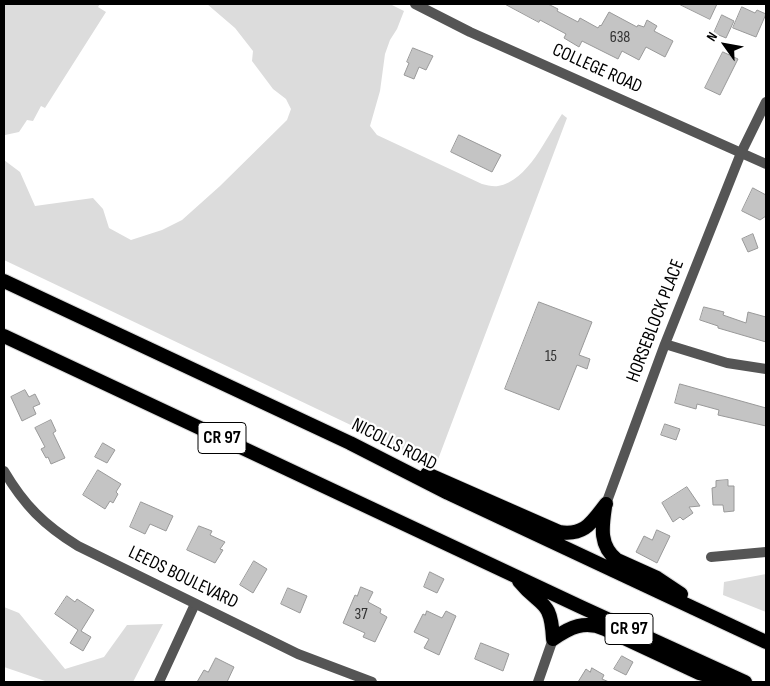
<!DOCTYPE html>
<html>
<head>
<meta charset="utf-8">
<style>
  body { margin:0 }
  #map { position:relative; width:770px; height:686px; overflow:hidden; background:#fff; font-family:"Sofia Sans Condensed",sans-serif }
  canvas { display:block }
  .frame { position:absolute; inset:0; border:5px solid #000; pointer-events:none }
  .north { position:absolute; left:700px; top:20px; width:50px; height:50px; -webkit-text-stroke:4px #fff; paint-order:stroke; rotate:302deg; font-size:14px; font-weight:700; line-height:20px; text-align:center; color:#000 }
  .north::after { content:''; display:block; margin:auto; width:18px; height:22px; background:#000; clip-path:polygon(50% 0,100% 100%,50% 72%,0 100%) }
</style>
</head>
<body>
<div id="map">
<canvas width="770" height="686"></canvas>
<div class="frame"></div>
<div class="north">N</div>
</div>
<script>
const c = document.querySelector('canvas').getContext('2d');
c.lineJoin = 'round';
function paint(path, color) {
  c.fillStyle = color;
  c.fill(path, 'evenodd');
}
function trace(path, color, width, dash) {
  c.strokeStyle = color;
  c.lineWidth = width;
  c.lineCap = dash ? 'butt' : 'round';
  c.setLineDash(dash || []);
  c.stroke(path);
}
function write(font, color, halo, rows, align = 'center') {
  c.font = font + ' "Sofia Sans Condensed",sans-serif';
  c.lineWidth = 4.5;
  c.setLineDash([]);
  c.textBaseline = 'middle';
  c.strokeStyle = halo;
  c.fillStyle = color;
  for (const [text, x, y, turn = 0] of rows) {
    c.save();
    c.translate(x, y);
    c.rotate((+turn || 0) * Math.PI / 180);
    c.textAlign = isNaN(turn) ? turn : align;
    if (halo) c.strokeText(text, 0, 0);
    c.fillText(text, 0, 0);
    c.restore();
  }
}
const green = new Path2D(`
  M4,4H100L98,7L106,12L45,108L41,106L33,121L27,120L19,132L5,135Z
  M207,4H390L404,11L397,29L390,40L385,54L380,91L370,126L377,135L482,184C487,185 493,187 498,186C528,181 546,138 562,114L567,118L437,462L418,457L4,260V160L20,172L35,206L93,198L103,209L109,228L131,240L162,230L182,220L220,186L287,120L291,109L286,99L273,89L252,61L253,51L235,28Z
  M766,574V612L723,595L724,582Z
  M4,607L19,613L65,669L104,657L127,625L163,624L133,682H48L4,667Z`);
const building = new Path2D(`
  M505,4H548L558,9L557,11L578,22L580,18L598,28L600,25L601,26L609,12L637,27L638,25L644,27L647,20L657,26L654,31L673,41L665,57L646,47L639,60L622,51L618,59L582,41L579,47L564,38L566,34L540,20L539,22Z
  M679,4H717L710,19Z
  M742,7L755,13L757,10L766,14L756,37L733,28Z
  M722,15L734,21L726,38L714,33Z
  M413,48L433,56L426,70L419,67L414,79L404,75L409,63L407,62Z
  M723,52L738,59L720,95L705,88Z
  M459,135L501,155L492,172L451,152Z
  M753,188L766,195V216L760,220L742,211Z
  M753,234L758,248L748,252L742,239Z
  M539,302L592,322L579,355L590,359L587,369L577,365L559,410L505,389Z
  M704,307L724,312L723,315L746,323L748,312L766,317V342L718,328V326L700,320Z
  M680,384L766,408V426L718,415L719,410L697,404L696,409L675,403Z
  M25,390L29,397L35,394L40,404L33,407L36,414L22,421L11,397Z
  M51,420L56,431L53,433L65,458L51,464L48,457L46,458L41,449L45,447L35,428Z
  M665,424L680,429L676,440L661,435Z
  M103,443L115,450L107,463L95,457Z
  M98,470L121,484L116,492L118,494L113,503L110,501L105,509L83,495Z
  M728,480V486H734V511L724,512L723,505H713L712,488L716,487V481Z
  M687,487L700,506L689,507L693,513L683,520L680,517L673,522L662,503Z
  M141,502L173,516L166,531L150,524L145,534L130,527Z
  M199,526L212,531L210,535L225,542L220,549L223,550L215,563L187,550Z
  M657,530L670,536L657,563L636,552L644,536L652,540Z
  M254,561L267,569L253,593L240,585Z
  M430,572L444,579L437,593L424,587Z
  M361,587L373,592L368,602L381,609L380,613L387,617L375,642L363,637L365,633L343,623L355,595L357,596Z
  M288,588L307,596L300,613L281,604Z
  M67,596L75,602L77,599L94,610L81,631L91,637L83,651L70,643L78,630L55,614Z
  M427,611L442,618L446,611L456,616L439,655L424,648L429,639L414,632L423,614L425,615Z
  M481,643L509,654L503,671L475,659Z
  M622,656L633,662L626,675L614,669Z
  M216,658L234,667L227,682H197L204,670L208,672Z
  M592,668L604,675L602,679L609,682H578L586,669L590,672Z`);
const minor = new Path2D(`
  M741,153L766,102
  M711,557L766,552
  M159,682L195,604`);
const tertiary = new Path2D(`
  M415,4L470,32L766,164
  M665,344L727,363L766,369
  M4,471C24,505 44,525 78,546L298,654L372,682
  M606,504L665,344L741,153
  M538,682L553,639`);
const trunk = new Path2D(`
  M4,281L350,443L448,493L766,642
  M4,336L581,607L745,682
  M427,474L559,532C585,536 592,522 606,504
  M605,507C602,527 599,546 617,560L657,578L681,594
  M519,581C541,608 551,598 553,639
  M553,639C570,627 585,620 605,629L699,673L722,679`);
const numberNames = [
  ["638",620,38],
  ["15",551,357],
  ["37",361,615]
];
const shields = [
  [222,438,48],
  [629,629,48]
];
const shieldNames = [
  ["CR 97",222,438],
  ["CR 97",629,629]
];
const streetNames = [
  ["COLLEGE ROAD",597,69,24],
  ["HORSEBLOCK PLACE",656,321,-69],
  ["NICOLLS ROAD",394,445,27],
  ["LEEDS BOULEVARD",183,578,26]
];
paint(green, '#dcdcdc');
paint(building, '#c4c4c4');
trace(building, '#999', 1);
trace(trunk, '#dbdbdb', 16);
trace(minor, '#555', 10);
trace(tertiary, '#555', 10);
trace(trunk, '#000', 14);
write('16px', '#313131', null, numberNames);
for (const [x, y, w] of shields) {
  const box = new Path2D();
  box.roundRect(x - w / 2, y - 15.5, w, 31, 4);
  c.fillStyle = '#fff';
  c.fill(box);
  trace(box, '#000', 1);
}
write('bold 18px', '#000', null, shieldNames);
write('19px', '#000', '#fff', streetNames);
</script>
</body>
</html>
